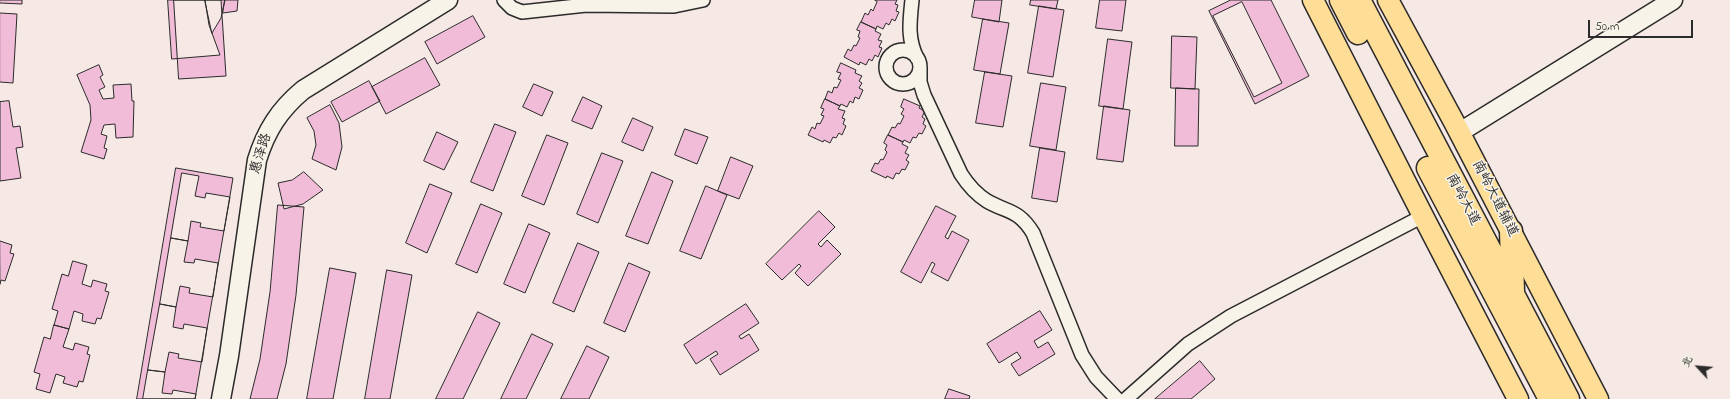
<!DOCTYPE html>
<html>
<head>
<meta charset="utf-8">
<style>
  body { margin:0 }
  #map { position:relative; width:1730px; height:399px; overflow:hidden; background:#f6e8e5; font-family:"Indie Flower","LXGW WenKai TC",sans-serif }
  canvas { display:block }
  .north { position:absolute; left:1678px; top:347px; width:40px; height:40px; -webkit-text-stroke:3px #f7f3e8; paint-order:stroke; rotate:296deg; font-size:11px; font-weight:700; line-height:16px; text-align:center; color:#2b2b2b }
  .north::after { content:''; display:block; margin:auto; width:14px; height:18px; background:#2b2b2b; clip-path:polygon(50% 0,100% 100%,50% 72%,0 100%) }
  .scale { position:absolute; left:1588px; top:20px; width:105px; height:18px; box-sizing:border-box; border:2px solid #2b2b2b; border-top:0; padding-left:5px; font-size:12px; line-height:14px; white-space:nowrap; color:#2b2b2b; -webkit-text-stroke:3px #f7f3e8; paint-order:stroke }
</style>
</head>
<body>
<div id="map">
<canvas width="1730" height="399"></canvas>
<div class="north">北</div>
<div class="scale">50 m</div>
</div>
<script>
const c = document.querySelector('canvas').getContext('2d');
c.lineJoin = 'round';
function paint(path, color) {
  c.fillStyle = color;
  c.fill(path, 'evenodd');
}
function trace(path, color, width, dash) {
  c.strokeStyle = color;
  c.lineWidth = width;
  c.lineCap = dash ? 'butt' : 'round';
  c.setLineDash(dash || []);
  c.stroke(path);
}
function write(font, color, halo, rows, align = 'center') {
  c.font = font + ' "Indie Flower","LXGW WenKai TC",sans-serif';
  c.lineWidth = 3;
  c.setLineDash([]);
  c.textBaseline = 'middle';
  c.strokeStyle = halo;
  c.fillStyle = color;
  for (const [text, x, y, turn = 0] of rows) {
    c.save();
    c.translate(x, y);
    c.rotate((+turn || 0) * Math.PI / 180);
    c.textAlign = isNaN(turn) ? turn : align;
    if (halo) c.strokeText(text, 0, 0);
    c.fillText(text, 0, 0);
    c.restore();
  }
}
const building = new Path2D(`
  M0,0H22V4L0,3Z
  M168,0H205L209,25L220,55L172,59Z
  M174,0H221L226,76L179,79Z
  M205,0H225L221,18L212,33Z
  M225,0H238L237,11L223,13Z
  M875,0H897L895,4L898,5L896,11L899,12L895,21L892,19L889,25L886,23L883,29L877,26L876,29L861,22L865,13L868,15L871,9L873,11L877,2Z
  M975,0H1002L999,22L972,17Z
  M1031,0H1058L1056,9L1030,5Z
  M1100,0H1126L1122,31L1096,28Z
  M1231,0H1271L1309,76L1255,104L1209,11Z
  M1242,2L1282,83L1254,97L1213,16Z
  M1039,6L1064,10L1053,77L1028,73Z
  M0,13L17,14L13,83L0,82Z
  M473,16L485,37L437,64L425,42Z
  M983,19L1009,23L1000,74L974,70Z
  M861,22L876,29L875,31L881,34L878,40L882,41L879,47L882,48L878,57L875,55L872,61L869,59L866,65L860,62L859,65L844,57L848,49L851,51L854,45L856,46L860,38L858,37L860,31L857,30Z
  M1172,36L1197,37L1195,89L1171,88Z
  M1108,39L1132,42L1123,109L1099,106Z
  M425,58L440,85L386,114L372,87Z
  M841,63L856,70L855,73L862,76L859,81L862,83L859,88L863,90L859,99L855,97L853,103L850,101L847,107L841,104L840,106L825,99L828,91L832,93L834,87L837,88L841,80L838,79L841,73L837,72Z
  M99,65L103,75L100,77L105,87L99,90L103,99L114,98L113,85L131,84L132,101H134L133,137L116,138L115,124L104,125L101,134L107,136L104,148L107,149L104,159L81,152L91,120L90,105L77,75Z
  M985,72L1012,76L1003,127L976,123Z
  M369,81L380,101L342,122L331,102Z
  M1041,83L1066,87L1056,150L1030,146Z
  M534,84L553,92L542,116L523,107Z
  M1176,88L1199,89L1198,146H1175Z
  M583,97L602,106L592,129L572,121Z
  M825,99L840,106L838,109L845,111L842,118L845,119L843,124L846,126L842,135L839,133L836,138L833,137L830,143L824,140L823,142L808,135L812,127L815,129L817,123L820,124L824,116L821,115L824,109L821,108Z
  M904,99L920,106L919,108L925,111L922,117L925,119L923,124L926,126L922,134L919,133L916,138L913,137L910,143L904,140L903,142L888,135L892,127L895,128L898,123L900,124L904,116L901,114L904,109L901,107Z
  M9,101L13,127L20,126L23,147L16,148L21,178L0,181V102Z
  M330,105L339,123L342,147L336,170L312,159L316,145L314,131L307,118Z
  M1104,106L1130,110L1123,162L1097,159Z
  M633,118L653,127L643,151L622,142Z
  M495,124L516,132L493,191L471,182Z
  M685,129L708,137L697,164L675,155Z
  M437,132L458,142L444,170L424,161Z
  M547,135L568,143L544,205L522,196Z
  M888,135L903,142L902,144L908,147L905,153L909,155L906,160L909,162L905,170L902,169L899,174L896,173L893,179L887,176L886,178L871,171L875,163L878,164L881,159L883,160L887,152L885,150L887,145L884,143Z
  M1040,148L1065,152L1057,202L1032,198Z
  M602,153L623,161L598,223L577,214Z
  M731,157L753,166L739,199L718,191Z
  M176,168L233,178L195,399H137Z
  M304,172L323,190L303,204L284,209L278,183L292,180Z
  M652,172L673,181L648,244L626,236Z
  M182,173L199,176L195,196L205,198L206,193L230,197L224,231L200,227L201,223L191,221L188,241L171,238Z
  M430,184L452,193L427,253L406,243Z
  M706,186L727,195L701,259L680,251Z
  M481,204L502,213L477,273L456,264Z
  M278,205L304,207L296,295L286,364L277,399H250L260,359L270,292Z
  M936,206L956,216L945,237L948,239L952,231L969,240L948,281L931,272L935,264L932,262L921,283L901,272Z
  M819,211L835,227L818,244L821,247L827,240L841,254L808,286L795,273L801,266L799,264L782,280L766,264Z
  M529,224L550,233L525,293L504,284Z
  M171,238L188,241L184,262L194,263L195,259L218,263L213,297L189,293L190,288L180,286L176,307L160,304Z
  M0,241L12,245L10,253L14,254L5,281L1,280L0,284Z
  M578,243L599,252L574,312L553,303Z
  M73,261L87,265L82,284L91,287L93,280L107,284L105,291L109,292L101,319L97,318L95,324L82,321L83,314L74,311L69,329L54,325L58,311L52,309L62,274L68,276Z
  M629,263L650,272L625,332L604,323Z
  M330,268L356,273L333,399H307Z
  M387,270L412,275L390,399H365Z
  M160,304L176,307L173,327L183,329L184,324L207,328L202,362L178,358L179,354L169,352L165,372L148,370Z
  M746,304L759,323L739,336L741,339L749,334L759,350L720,375L710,359L718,354L716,351L696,364L684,345Z
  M1040,311L1052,330L1034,341L1038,348L1048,342L1055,354L1019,376L1011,364L1021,358L1017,352L999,363L987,344Z
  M478,312L500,323L463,399H436Z
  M54,325L69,329L63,347L73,350L75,343L89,347L87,354L90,355L83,382L79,381L77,387L63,383L65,377L56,374L50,393L36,389L40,374L34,372L44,337L50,339Z
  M532,334L553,344L526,399H501Z
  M587,346L609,357L589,399H561Z
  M1200,361L1215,379L1191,399H1155Z
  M148,370L165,372L162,393L172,394L173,390L196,394L195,399H143Z
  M949,389L970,396L969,399H945Z`);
const street = new Path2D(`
  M504,0L512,8L522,12L586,5L674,6L703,0
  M912,0C910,21 907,38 917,58
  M886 67a17 17 0 1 1 34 0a17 17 0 1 1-34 0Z
  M920,67V82L924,95L961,174C968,185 976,194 987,201C1008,213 1018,209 1033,233L1082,355L1096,377L1117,399
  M1126,399L1188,344L1231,316L1423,216`);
const secondary = new Path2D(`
  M1460,132L1673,0
  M221,399L229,356L257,160C266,131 279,110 303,90L448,0`);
const primary = new Path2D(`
  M1313,0L1423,216L1518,399
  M1388,0L1454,122L1598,399`);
const highway = new Path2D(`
  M1341,0L1358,33
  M1359,0L1568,399
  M1428,168L1550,399
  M1511,231L1513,291`);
const streetNames = [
  ["惠泽路",262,154,-73],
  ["南岭大道辅道",1494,199,63],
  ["南岭大道",1462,200,62]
];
paint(building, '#f0bcd7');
trace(building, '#2b2b2b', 1);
trace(street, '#2b2b2b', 16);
trace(secondary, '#2b2b2b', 21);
trace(primary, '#2b2b2b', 23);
trace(highway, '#2b2b2b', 25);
trace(street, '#f7f3e8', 13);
trace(secondary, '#f7f3e8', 18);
trace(primary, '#fedd96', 20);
trace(highway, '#fedd96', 22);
write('14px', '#2b2b2b', '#f7f3e8', streetNames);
</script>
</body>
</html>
